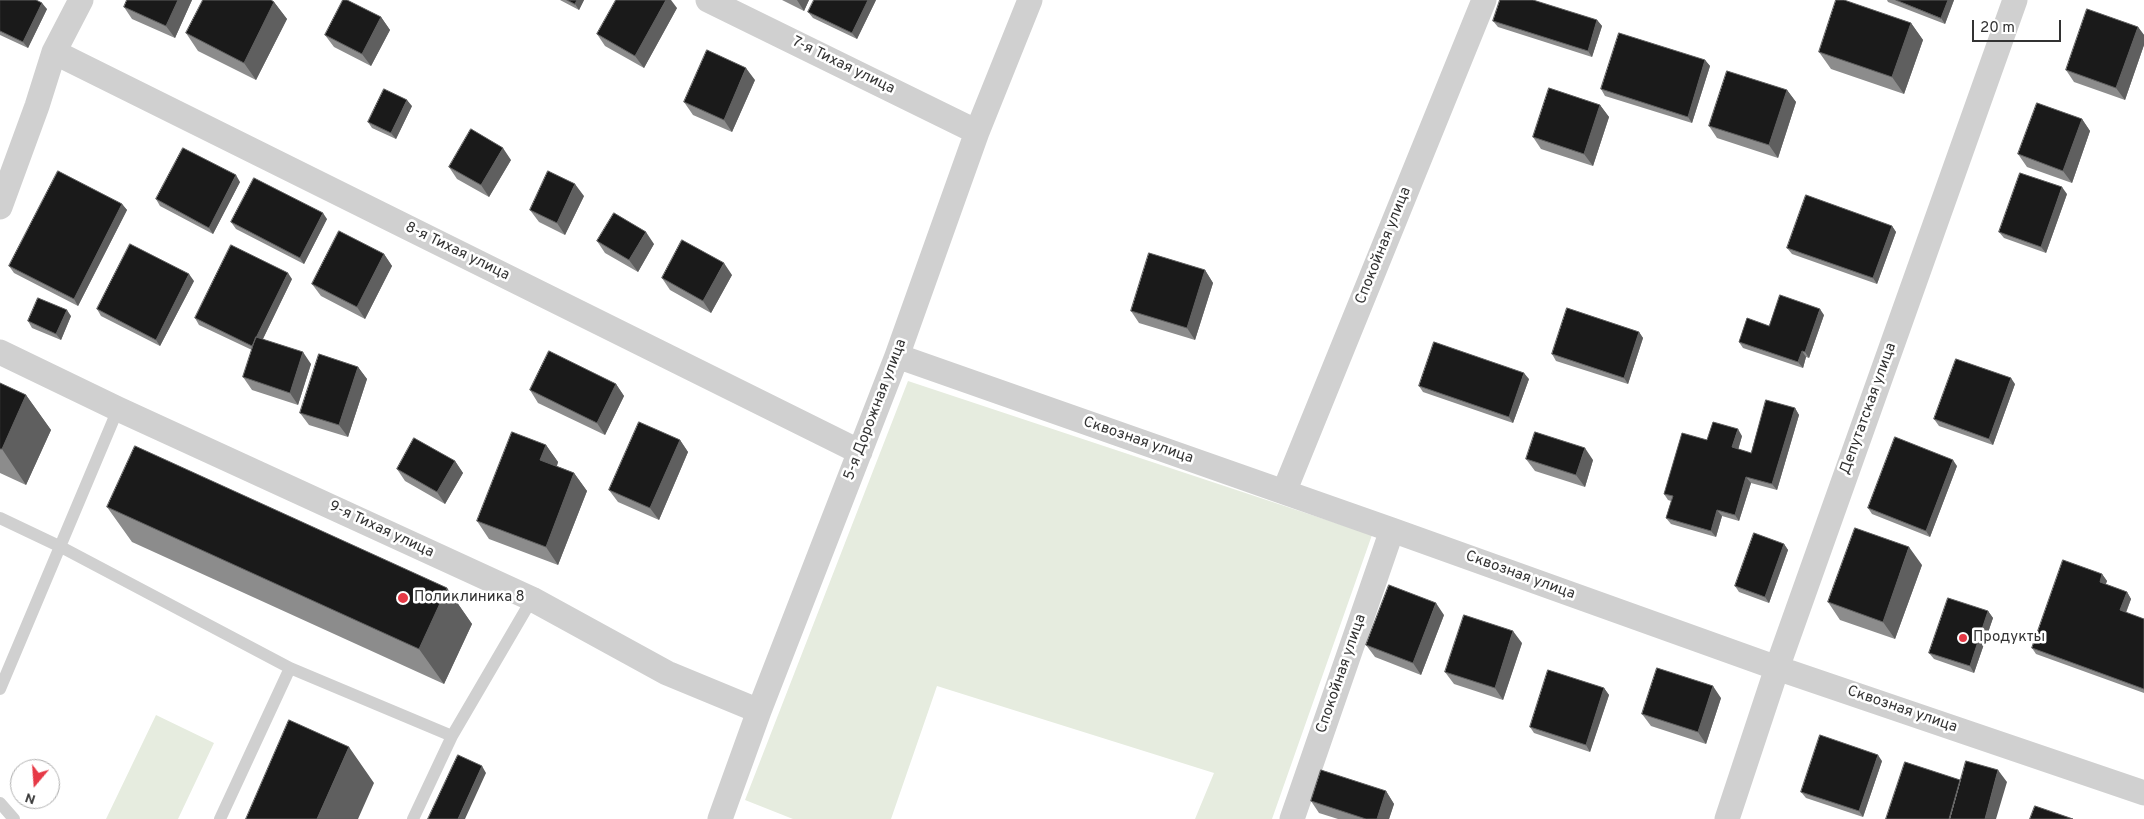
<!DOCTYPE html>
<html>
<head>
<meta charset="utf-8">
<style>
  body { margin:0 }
  #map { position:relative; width:2144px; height:819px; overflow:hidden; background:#fff; font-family:Overpass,sans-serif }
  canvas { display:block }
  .north { position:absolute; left:10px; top:759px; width:50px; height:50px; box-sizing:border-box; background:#fff; border:1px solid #adadad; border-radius:50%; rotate:198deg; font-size:14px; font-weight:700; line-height:20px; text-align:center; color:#333 }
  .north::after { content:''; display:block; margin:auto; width:18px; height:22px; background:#e63946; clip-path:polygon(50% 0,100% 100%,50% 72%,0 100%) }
  .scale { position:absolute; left:1972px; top:20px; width:89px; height:22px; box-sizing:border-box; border:2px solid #333; border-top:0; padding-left:6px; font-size:15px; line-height:18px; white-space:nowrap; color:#333; -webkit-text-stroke:4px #fff; paint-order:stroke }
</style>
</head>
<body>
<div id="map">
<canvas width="2144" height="819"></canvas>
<div class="north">N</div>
<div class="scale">20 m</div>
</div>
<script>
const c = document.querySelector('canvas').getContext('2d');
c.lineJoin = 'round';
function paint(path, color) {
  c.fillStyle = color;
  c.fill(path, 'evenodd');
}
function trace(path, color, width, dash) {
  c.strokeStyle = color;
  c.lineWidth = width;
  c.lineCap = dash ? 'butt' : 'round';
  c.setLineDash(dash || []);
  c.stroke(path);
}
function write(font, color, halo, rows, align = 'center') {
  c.font = font + ' Overpass,sans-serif';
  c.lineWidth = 5;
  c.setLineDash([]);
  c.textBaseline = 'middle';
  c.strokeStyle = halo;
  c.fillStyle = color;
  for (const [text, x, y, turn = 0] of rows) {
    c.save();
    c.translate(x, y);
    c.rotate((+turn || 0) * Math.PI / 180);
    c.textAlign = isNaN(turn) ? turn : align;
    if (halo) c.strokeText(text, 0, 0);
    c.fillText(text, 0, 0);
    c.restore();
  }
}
const green = new Path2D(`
  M908,381L1372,535L1272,819H1195L1214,773L937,686L891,819H793L745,800Z
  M156,715L214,743L178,819H106Z`);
const lane = new Path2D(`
  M0,518L61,547L290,668L452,736
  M0,689L118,409
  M0,803L14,819
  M220,819L290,668
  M413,819L452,736L532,599`);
const street = new Path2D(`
  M708,0L977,132
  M54,52L860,452
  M0,207L37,106L54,52L81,0
  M0,352L118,409L532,599L667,673L759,711
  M897,356L1392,530L1777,668L2144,793
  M1284,492L1484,0
  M720,819L759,711L897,356L977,132L1030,0
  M1292,819L1392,530
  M1727,819L1777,668L2015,0`);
const wall = new Path2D(`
  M0,0L47,9L28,48L0,35Z
  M192,0L175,38L132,19L124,7Z
  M560,0H584L579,10Z
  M782,0H809L804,11Z
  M876,0L857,39L813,18L808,12Z
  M1887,0H1954L1945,24L1888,2Z
  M274,2L287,19L256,80L198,51L186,33Z
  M677,8L644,68L605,46L597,34Z
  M381,17L390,30L371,66L334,47L325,35Z
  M1597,20L1602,26L1592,57L1498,27L1493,21Z
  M1911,23L1923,40L1904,94L1831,69L1819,52Z
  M2138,27L2144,35V45L2125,100L2074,82L2066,70Z
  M1705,60L1710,66L1692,123L1605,96L1601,89Z
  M755,80L732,132L693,115L684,102Z
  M1787,90L1796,102L1778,158L1717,138L1709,126Z
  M1600,105L1609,117L1593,166L1541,149L1533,137Z
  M412,106L396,139L372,128L368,122Z
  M2082,119L2090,131L2072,183L2027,167L2018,154Z
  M511,160L489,197L457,179L449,167Z
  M240,182L213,234L160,206L156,199Z
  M2067,194L2046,253L2004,238L1999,232Z
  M584,196L565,235L539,222L530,210Z
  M122,204L127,210L78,306L14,273L9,266Z
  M327,219L304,264L236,229L231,222Z
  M1892,226L1896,232L1877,284L1792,254L1787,248Z
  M597,241L654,244L638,272L605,253Z
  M384,254L392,266L365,319L321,296L312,284Z
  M1205,270L1213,283L1195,340L1139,323L1131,311Z
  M732,275L711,313L670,290L662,278Z
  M292,279L263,339L311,364L298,405L252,390L243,377L252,350L199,325L195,318Z
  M194,281L160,346L101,316L97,309Z
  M1824,315L1809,358L1806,357L1803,368L1743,348L1739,342L1769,326Z
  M71,316L61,340L32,328L28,321Z
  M1639,332L1643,338L1628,384L1556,361L1552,354Z
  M358,367L367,379L348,437L309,425L300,413Z
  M1529,379L1513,423L1423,392L1419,386Z
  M0,383L26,395L51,430L26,485L0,473Z
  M616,384L624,396L605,435L538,403L530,390Z
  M2015,384L1993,445L1939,426L1934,419Z
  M1795,408L1799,415L1777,490L1751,483L1739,521L1722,516L1716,537L1671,524L1666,518L1671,501L1668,500L1664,494L1707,440L1742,436L1738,449L1751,453Z
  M680,440L688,452L659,520L618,502L609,490Z
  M546,445L558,462L557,466L574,473L587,491L558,565L489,539L477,521Z
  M1526,459L1593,460L1585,487L1535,471Z
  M455,461L463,473L445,504L405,481L397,469Z
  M1957,466L1930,537L1872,514L1868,508Z
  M107,507L447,588L472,624L444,684L132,542Z
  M1784,544L1788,550L1769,603L1739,592L1735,586Z
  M1922,565L1895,639L1840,620L1828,602Z
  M2102,574L2107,581L2105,585L2127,592L2131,599L2126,613L2144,619V693L2036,654L2032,648Z
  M1988,611L1993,618L1974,673L1934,659L1929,653Z
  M1444,615L1421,675L1375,657L1366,645Z
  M1522,643L1503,700L1454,684L1445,672Z
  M1604,688L1609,695L1590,752L1534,733L1530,727Z
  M1721,698L1706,744L1651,726L1642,714Z
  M1882,761L1863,817L1806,798L1801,792Z
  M1386,791L1394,804L1389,819H1338L1319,813L1311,801Z`);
const shadedWall = new Path2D(`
  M178,0H192L175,38L166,26Z
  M577,0H584L579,10L575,4Z
  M666,0H671L677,8L644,68L635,56Z
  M797,0H809L804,11Z
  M868,0H876L857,39L852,33Z
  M1948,0H1954L1945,24L1941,18Z
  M274,2L287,19L256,80L244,63Z
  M42,3L47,9L28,48L23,42Z
  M381,17L390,30L371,66L362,54Z
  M1597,20L1602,26L1592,57L1588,51Z
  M1911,23L1923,40L1904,94L1892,77Z
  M2138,27L2144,35V45L2125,100L2116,88Z
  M1705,60L1710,66L1692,123L1688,117Z
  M746,68L755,80L732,132L724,120Z
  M1787,90L1796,102L1778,158L1769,145Z
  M407,100L412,106L396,139L391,133Z
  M1600,105L1609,117L1593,166L1584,154Z
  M2082,119L2090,131L2072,183L2063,171Z
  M503,148L511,160L489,197L481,185Z
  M236,175L240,182L213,234L209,228Z
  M575,184L584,196L565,235L557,223Z
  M2062,187L2067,194L2046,253L2041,247Z
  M122,204L127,210L78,306L74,299Z
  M323,213L327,219L304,264L300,258Z
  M1892,226L1896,232L1877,284L1873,278Z
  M646,232L654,244L638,272L629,260Z
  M384,254L392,266L365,319L357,307Z
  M724,263L732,275L711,313L703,301Z
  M1205,270L1213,283L1195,340L1187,328Z
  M288,273L292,279L256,353L252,346Z
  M189,274L194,281L160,346L156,340Z
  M1820,309L1824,315L1809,358L1805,352Z
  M67,310L71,316L61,340L56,334Z
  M1639,332L1643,338L1628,384L1624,378Z
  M1802,351L1806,357L1803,368L1798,362Z
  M303,352L311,364L298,405L290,393Z
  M358,367L367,379L348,437L339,425Z
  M1524,373L1529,379L1513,423L1509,417Z
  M2011,378L2015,384L1993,445L1989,439Z
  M616,384L624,396L605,435L597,423Z
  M26,395L51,430L26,485L2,449Z
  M1795,408L1799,415L1777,490L1772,484Z
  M1738,429L1742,436L1737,454L1732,447Z
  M680,440L688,452L659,520L650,508Z
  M546,445L558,462L553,477L540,460Z
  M1585,448L1593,460L1585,487L1576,475Z
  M1953,460L1957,466L1930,537L1926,531Z
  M455,461L463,473L445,504L437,492Z
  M574,473L587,491L558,565L546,547Z
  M1746,477L1751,483L1739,521L1735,515Z
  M1717,510L1722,516L1716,537L1711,531Z
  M1784,544L1788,550L1769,603L1765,597Z
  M1909,547L1922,565L1895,639L1883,622Z
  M2102,574L2107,581L2104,589L2100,582Z
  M447,588L472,624L444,684L419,649Z
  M2127,592L2131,599L2124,617L2120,610Z
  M1436,603L1444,615L1421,675L1413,663Z
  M1988,611L1993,618L1974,673L1970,666Z
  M1513,631L1522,643L1503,700L1495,688Z
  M1713,686L1721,698L1706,744L1698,732Z
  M1604,688L1609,695L1590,752L1586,745Z
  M349,747L374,783L358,819H317Z
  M1878,755L1882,761L1863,817L1859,811Z
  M482,766L486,773L465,819H458Z
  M1998,770L2007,782L1996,819H1985Z
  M1386,791L1394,804L1389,819H1377Z`);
const building = new Path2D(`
  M0,0H36L42,3L23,42L0,31Z
  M127,0H178L166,26L124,7Z
  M203,0H271L274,2L244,63L186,33Z
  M343,0H347L381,17L362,54L325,35Z
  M567,0H577L575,4Z
  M616,0H666L635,56L597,34Z
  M814,0H868L852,33L808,12Z
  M1500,0H1533L1597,20L1588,51L1493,21Z
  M1836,0H1844L1911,23L1892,77L1819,52Z
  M1896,0H1948L1941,18Z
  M2087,9L2138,27L2116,88L2066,70Z
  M1619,33L1705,60L1688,117L1601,89Z
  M707,50L746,68L724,120L684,102Z
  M1727,71L1787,90L1769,145L1709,126Z
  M1549,88L1600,105L1584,154L1533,137Z
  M384,89L407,100L391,133L368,122Z
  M2037,103L2082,119L2063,171L2018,154Z
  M471,129L503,148L481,185L449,167Z
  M183,148L236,175L209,228L156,199Z
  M58,171L122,204L74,299L9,266Z
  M548,171L575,184L557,223L530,210Z
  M2020,173L2062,187L2041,247L1999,232Z
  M254,178L323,213L300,258L231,222Z
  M1806,195L1892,226L1873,278L1787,248Z
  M614,213L646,232L629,260L597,241Z
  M339,231L384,254L357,307L312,284Z
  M682,240L724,263L703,301L662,278Z
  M130,244L189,274L156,340L97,309Z
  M231,245L288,273L252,346L195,318Z
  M1149,253L1205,270L1187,328L1131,311Z
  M1780,295L1820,309L1805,352L1802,351L1798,362L1739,342L1747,318L1769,326Z
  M38,298L67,310L56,334L28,321Z
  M1567,308L1639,332L1624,378L1552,354Z
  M256,337L303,352L290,393L243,377Z
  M1434,342L1524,373L1509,417L1419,386Z
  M549,351L616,384L597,423L530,390Z
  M319,354L358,367L339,425L300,413Z
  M1956,359L2011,378L1989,439L1934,419Z
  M0,383L26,395L2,449H0Z
  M1766,400L1795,408L1772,484L1746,477L1735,515L1717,510L1711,531L1666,518L1673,496L1664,494L1682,433L1707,440L1713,422L1738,429L1732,447L1751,453Z
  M639,422L680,440L650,508L609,490Z
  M512,432L546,445L540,460L574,473L546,547L477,521Z
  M1535,432L1585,448L1576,475L1526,459Z
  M1895,437L1953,460L1926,531L1868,508Z
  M414,438L455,461L437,492L397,469Z
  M135,446L447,588L419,649L107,507Z
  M1855,528L1909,547L1883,622L1828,602Z
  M1754,533L1784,544L1765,597L1735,586Z
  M2063,560L2102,574L2100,582L2127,592L2120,610L2144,619V689L2032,648Z
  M1389,585L1436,603L1413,663L1366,645Z
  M1948,598L1988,611L1970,666L1929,653Z
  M1464,615L1513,631L1495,688L1445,672Z
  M1657,668L1713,686L1698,732L1642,714Z
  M1548,670L1604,688L1586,745L1530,727Z
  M289,720L349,747L317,819H246Z
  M1820,735L1878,755L1859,811L1801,792Z
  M458,755L482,766L458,819H428Z
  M1966,761L1998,770L1985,819H1950Z
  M1905,762L1960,780L1949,819H1886Z
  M1321,770L1386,791L1377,819H1366L1311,801Z
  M2035,806L2073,819H2030Z`);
const markers = [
  [403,598,6,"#e63946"],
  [1963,638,5,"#e63946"]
];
const streetNames = [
  ["7-я Тихая улица",843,66,26],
  ["Спокойная улица",1384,246,-68],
  ["8-я Тихая улица",457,252,26],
  ["Депутатская улица",1869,409,-70],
  ["5-я Дорожная улица",876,410,-69],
  ["Сквозная улица",1138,441,19],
  ["9-я Тихая улица",381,530,25],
  ["Сквозная улица",1520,576,20],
  ["Спокойная улица",1342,674,-71],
  ["Сквозная улица",1902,710,19]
];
const poiNames = [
  ["Поликлиника 8",414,598],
  ["Продукты",1973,638]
];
paint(green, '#e6ecdf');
trace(lane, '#d0d0d0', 12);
trace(street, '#d0d0d0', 25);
paint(wall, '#8c8c8c');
paint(shadedWall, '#5f5f5f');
paint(building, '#1a1a1a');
trace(building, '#5f5f5f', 1);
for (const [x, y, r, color] of markers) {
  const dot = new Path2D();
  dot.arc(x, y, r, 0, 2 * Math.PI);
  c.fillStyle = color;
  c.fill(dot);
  trace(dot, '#fff', 2);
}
write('15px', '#333', '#fff', streetNames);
write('15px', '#333', '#fff', poiNames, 'left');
</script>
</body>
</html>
